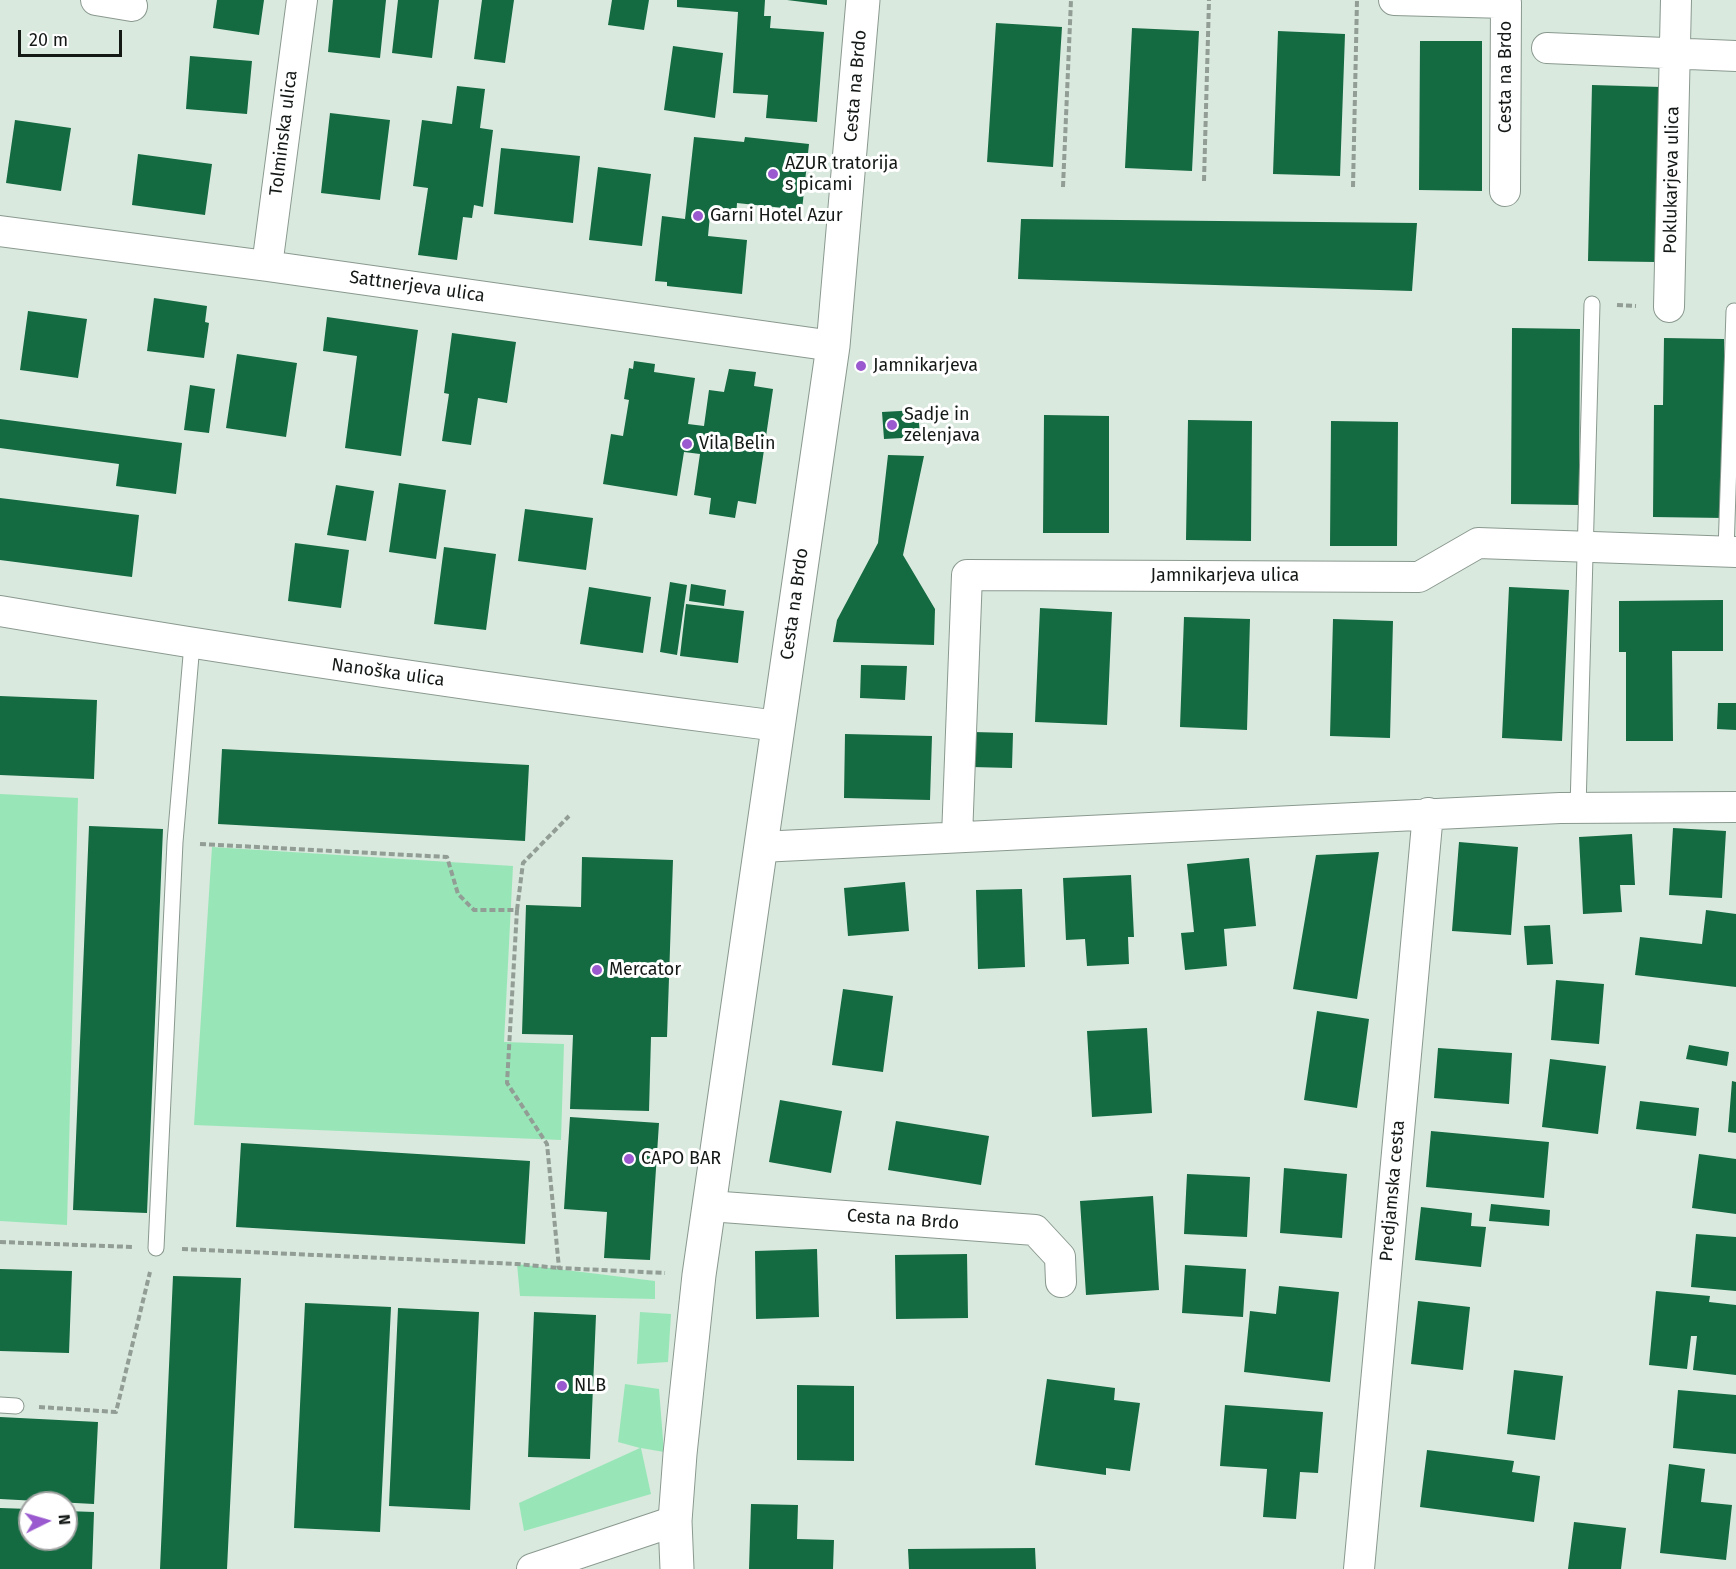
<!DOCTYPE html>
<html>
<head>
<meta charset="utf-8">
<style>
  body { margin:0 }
  #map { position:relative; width:1736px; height:1569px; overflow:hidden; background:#d9e9de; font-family:"Fira Sans",sans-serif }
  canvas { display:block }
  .north { position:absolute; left:18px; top:1491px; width:60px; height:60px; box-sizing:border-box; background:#fff; border:2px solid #a1a3a2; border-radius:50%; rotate:85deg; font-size:16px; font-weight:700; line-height:24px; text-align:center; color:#141916 }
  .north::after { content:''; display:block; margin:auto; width:21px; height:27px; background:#9a59cf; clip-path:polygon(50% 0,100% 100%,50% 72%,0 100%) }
  .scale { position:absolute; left:18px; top:30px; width:104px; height:27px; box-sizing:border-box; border:3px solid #141916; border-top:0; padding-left:8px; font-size:18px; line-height:21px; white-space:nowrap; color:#141916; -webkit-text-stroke:4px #fff; paint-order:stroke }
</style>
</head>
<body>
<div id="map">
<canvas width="1736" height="1569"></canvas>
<div class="north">N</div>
<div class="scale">20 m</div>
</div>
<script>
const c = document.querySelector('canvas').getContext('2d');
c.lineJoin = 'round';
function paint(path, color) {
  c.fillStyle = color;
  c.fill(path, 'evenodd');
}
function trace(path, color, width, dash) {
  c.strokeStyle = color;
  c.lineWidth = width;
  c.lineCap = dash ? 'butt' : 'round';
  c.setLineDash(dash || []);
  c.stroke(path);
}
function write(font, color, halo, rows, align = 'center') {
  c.font = font + ' "Fira Sans",sans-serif';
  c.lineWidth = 6;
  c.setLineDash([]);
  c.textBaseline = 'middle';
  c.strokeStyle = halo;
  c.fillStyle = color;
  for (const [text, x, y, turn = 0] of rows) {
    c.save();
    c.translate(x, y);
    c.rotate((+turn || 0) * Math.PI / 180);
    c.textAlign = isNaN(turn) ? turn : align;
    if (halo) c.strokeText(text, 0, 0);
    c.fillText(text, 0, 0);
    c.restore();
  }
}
const green = new Path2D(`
  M0,794L78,798L67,1225L0,1221Z
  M212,847L513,866L504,1042L564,1044L561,1140L194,1125Z
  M517,1264L655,1281V1299L520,1296Z
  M640,1312L671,1314L668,1362L637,1364Z
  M625,1384L659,1389L664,1452L641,1448L651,1494L524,1531L519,1503L640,1448L618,1442Z`);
const building = new Path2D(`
  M217,0H264L259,35L213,28Z
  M333,0H386L380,58L328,52Z
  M398,0H439L432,58L392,53Z
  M482,0H514L505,63L474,59Z
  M612,0H649L644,30L608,25Z
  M677,0H765L764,16H771L770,28L824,32L817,122L766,118L768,95L733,93L738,12L677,7Z
  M787,0H827V5Z
  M996,23L1062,27L1053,167L987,162Z
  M1132,28L1199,31L1192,171L1125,168Z
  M1278,31L1345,34L1340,176L1273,174Z
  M1420,41H1482V191L1419,190Z
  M673,46L723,53L715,118L664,110Z
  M190,56L252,61L247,114L186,109Z
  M1592,85L1661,87L1656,262L1588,261Z
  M457,86L485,89L480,128L493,130L483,207L474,205L472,218L463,217L457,260L418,255L428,188L413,186L422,120L452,124Z
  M330,113L390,120L380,200L321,193Z
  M15,120L71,128L61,191L6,183Z
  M694,137L744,142L745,137L809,144L802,210L737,203L736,218L710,215L708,236L747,240L742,294L667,286V282L655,281L662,216L685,219Z
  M501,148L580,156L573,223L494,214Z
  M138,154L212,164L205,215L132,205Z
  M598,167L651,174L642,246L589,240Z
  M1021,219L1417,223L1412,291L1018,279Z
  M154,298L207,306L205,322L209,323L204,358L147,351Z
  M28,311L87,319L78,378L20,370Z
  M327,317L418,330L401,456L345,448L357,356L323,351Z
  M1512,328L1580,329L1579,505L1511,504Z
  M452,333L516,342L507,403L478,398L471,445L442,441L449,394L444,393Z
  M1664,338L1724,339L1725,518L1653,517L1654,405H1663Z
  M237,354L297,363L286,437L226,428Z
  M634,361L655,364L654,372L695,378L688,424L704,426L709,390L724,392L729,369L756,372L754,386L773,389L756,504L738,501L735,518L709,514L711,498L694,495L700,454L684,452L677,496L603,484L611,434L623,436L629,400L624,399L629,368L633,369Z
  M190,385L215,389L209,433L184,430Z
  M918,410L920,437L884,439L882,412Z
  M1044,415L1109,416V533H1043Z
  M0,419L182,443L176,494L116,486L119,464L0,448Z
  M1188,420L1252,421L1251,541L1186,540Z
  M1331,421L1398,422L1397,546H1330Z
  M888,455L924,456L903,555L935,609L934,645L833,642L837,620L878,543Z
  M399,483L446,490L436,559L389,552Z
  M336,485L374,491L366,541L327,535Z
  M0,498L139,515L132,577L0,560Z
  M525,509L593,518L586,570L518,561Z
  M295,543L349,550L341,608L288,601Z
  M444,547L496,554L486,630L434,624Z
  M670,582L687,585L677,655L660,652Z
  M691,584L726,590L724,606L689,601Z
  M589,587L651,597L643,653L580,644Z
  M1509,587L1569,590L1562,741L1502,738Z
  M1723,600V651H1672L1673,741H1626V652H1619V601Z
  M686,604L744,611L738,663L680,656Z
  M1040,608L1112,612L1107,725L1035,722Z
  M1184,617L1250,619L1247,730L1180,727Z
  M1333,619L1393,621L1390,738L1330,736Z
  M861,665L907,666L905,700L860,698Z
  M0,696L97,700L94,779L0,775Z
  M1718,703H1736V730L1717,729Z
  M973,732L1013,733L1012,768L972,767Z
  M845,734L932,736L930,800L844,798Z
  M222,749L529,765L525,841L218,824Z
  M89,826L163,829L147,1213L73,1210Z
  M1673,828L1726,831L1722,898L1669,895Z
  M1632,834L1635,885H1620L1622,912L1583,914L1579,837Z
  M1459,842L1518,847L1511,935L1452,931Z
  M1379,852L1357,999L1293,989L1316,855Z
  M582,857L673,860L667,1037H651L649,1111L570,1109L573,1035L522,1034L526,905L581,907Z
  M1249,858L1256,926L1224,929L1227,966L1185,970L1181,933L1194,932L1187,864Z
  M1131,875L1134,937H1128L1129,964L1087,966L1085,939L1066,940L1063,878Z
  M905,882L909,931L848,936L844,888Z
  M1022,889L1025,967L978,969L976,890Z
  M1706,910L1736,914V987L1635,975L1640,937L1702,944Z
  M1550,925L1553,964L1527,965L1524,926Z
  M1556,980L1604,984L1599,1044L1551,1040Z
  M843,989L893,996L883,1072L832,1065Z
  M1317,1011L1369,1019L1357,1108L1304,1100Z
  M1147,1028L1152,1113L1092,1117L1087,1031Z
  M1689,1045L1729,1052L1727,1066L1686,1059Z
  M1438,1048L1512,1053L1509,1104L1434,1098Z
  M1550,1059L1606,1066L1598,1134L1542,1127Z
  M1732,1081L1736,1082V1133L1728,1132Z
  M780,1100L842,1111L831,1173L769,1162Z
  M1640,1101L1699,1108L1696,1136L1636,1129Z
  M570,1117L659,1123L650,1260L604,1258L607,1212L564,1209Z
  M896,1121L989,1136L981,1185L888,1170Z
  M1431,1131L1549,1142L1544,1198L1426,1187Z
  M241,1143L530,1161L525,1244L236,1227Z
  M1699,1154L1736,1159V1214L1692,1208Z
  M1284,1168L1347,1174L1342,1238L1280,1233Z
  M1187,1174L1250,1177L1247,1237L1184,1234Z
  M1153,1196L1159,1290L1086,1295L1080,1201Z
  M1491,1204L1550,1210L1549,1226L1489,1221Z
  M1421,1207L1472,1213L1471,1226L1486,1227L1481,1267L1415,1260Z
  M1696,1234L1736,1237V1291L1691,1287Z
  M817,1249L819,1317L756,1319L755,1251Z
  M967,1254L968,1318L896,1319L895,1255Z
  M1185,1265L1246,1269L1243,1317L1182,1313Z
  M0,1269L72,1271L69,1353L0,1351Z
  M173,1276L241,1278L227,1569H160Z
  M1279,1286L1339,1292L1330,1382L1244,1372L1250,1311L1276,1314Z
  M1656,1291L1710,1296L1709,1302L1736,1305V1375L1693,1370L1697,1336H1691L1687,1369L1649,1365Z
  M1418,1301L1470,1307L1463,1370L1411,1364Z
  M305,1303L391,1307L380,1532L294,1528Z
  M398,1308L479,1312L470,1510L389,1506Z
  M534,1312L596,1315L590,1459L528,1457Z
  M1514,1370L1563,1376L1555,1440L1507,1434Z
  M1047,1379L1115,1388L1114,1400L1140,1403L1130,1471L1106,1468V1475L1035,1465Z
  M797,1385L854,1386V1461L797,1460Z
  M1678,1390L1736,1395V1454L1673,1448Z
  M1225,1405L1323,1412L1318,1473L1300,1472L1296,1519L1263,1517L1267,1469L1220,1466Z
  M0,1417L98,1422L94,1504L0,1499Z
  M1427,1450L1514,1461L1512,1472L1540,1476L1534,1522L1420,1507Z
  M1669,1464L1705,1469L1701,1502L1732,1505L1726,1560L1660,1553Z
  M751,1504L798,1505L797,1539L834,1540L833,1569H749Z
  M0,1508L30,1509V1539H66V1511L94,1512L92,1569H0Z
  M1574,1522L1626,1528L1621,1569H1568Z
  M1035,1548L1036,1569H909L908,1549Z`);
const path = new Path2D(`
  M1204,181L1209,0
  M1063,187L1071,0
  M1353,187L1357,0
  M1617,305L1636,306
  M200,844L447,857L458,894L474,910H517L507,1083L547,1144L559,1268L665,1273
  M517,910L523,863L569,816
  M0,1242L133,1247
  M182,1249L517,1264L559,1268
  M39,1407L116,1412L150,1272`);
const service = new Path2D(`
  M1726,551L1734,311
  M1578,808L1592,304
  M156,1248L175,842L192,644
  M0,1405L16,1406`);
const minor = new Path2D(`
  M96,0L132,6
  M1394,0L1506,3L1505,191
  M1547,48L1736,56
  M0,231L267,266L833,346
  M267,266L302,0
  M1669,307L1676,0
  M0,611C258,655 518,693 778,726
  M957,837L967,575L1419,577L1478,543L1736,552
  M760,847L1560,808L1736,807
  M709,1206L1035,1230L1060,1257L1061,1282
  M532,1569L675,1521
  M1359,1569L1428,813`);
const tertiary = new Path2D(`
  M677,1569L675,1521L680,1454L699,1275L833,346L863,0`);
const markers = [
  [773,174,6,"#9a59cf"],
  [698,216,6,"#9a59cf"],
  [861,366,6,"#9a59cf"],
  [892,425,6,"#9a59cf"],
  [687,444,6,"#9a59cf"],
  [597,970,6,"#9a59cf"],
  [629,1159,6,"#9a59cf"],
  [562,1386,6,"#9a59cf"]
];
const streetNames = [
  ["Cesta na Brdo",1506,77,-90],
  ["Cesta na Brdo",856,86,-85],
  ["Tolminska ulica",284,133,-83],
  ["Poklukarjeva ulica",1672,180,-89],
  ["Sattnerjeva ulica",417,287,8],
  ["Jamnikarjeva ulica",1225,576],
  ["Cesta na Brdo",795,604,-82],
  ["Nanoška ulica",388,673,8],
  ["Predjamska cesta",1393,1191,-85],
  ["Cesta na Brdo",903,1220,4]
];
const poiNames = [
  ["AZUR tratorija",785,164],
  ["s picami",785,185],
  ["Garni Hotel Azur",710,216],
  ["Jamnikarjeva",873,366],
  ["Sadje in",904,415],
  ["zelenjava",904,436],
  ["Vila Belin",699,444],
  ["Mercator",609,970],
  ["CAPO BAR",641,1159],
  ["NLB",574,1386]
];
paint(green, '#98e6b7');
paint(building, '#146a41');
trace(service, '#8a998f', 17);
trace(minor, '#8a998f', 32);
trace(tertiary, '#8a998f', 35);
trace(path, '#919d95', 4, [6, 3]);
trace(service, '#fff', 15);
trace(minor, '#fff', 30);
trace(tertiary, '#fff', 33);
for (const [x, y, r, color] of markers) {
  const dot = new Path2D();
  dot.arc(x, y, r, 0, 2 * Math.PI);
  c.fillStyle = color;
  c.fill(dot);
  trace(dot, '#fff', 2);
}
write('18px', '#141916', '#fff', streetNames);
write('18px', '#141916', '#fff', poiNames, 'left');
</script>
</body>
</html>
